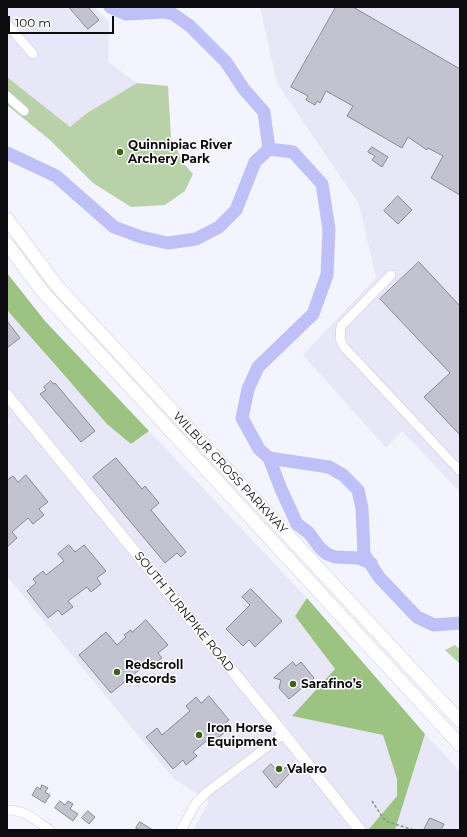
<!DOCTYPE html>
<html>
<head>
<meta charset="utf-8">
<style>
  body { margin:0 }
  #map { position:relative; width:467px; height:837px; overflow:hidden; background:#f4f4ff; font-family:Montserrat,sans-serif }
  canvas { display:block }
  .frame { position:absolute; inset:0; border:8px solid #0d0d11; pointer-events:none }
  .scale { position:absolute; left:8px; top:16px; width:106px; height:18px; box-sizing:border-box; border:2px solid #0d0d11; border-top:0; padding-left:5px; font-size:12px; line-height:14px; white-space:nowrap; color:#0d0d11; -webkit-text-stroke:3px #fff; paint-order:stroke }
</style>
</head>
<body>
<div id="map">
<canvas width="467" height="837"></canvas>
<div class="frame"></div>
<div class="scale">100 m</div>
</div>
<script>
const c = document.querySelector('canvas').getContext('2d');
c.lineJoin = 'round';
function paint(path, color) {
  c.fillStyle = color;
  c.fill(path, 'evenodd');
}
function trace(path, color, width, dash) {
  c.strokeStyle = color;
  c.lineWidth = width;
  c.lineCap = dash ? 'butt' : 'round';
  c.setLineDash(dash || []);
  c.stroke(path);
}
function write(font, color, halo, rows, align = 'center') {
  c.font = font + ' Montserrat,sans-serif';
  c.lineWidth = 3;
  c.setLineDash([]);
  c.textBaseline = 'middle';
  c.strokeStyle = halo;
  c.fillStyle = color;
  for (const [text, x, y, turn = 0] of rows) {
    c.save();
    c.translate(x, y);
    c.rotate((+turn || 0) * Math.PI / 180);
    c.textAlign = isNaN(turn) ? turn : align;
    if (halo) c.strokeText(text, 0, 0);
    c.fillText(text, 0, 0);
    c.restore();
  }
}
const built = new Path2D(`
  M7,7H94L109,21L108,62L137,83L87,113L70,128L7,77Z
  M260,7H460V490L455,487L402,431L386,448L303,355L376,278L359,204L277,83Z
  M7,310L61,373L131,444L149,431L307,598L295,616L335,669L292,716L383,735L397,779V796L368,830H193L209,802L173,778L7,576V426L11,421L7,417Z
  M425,734L460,771V830H395Z`);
const green = new Path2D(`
  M7,77L70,127L87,113L137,83L168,86L171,138L184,164L193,174L185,191L165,205L131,207L93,183L50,140L7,105Z
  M455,645L460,649V664L445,650Z`);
const forest = new Path2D(`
  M7,273L45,321L149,431L131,444L107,424L7,310Z
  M307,598L425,734L395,830L369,829L397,796V779L383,735L292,716L335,669L295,616Z`);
const river = new Path2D(`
  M110,7L126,14L165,12L173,14L190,26L226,62L243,88L264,112L269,149
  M7,153L56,176L114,227L141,237L168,243L196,239L219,227L236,210L255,162L269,149L293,152L322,184L329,229L327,275L313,314L258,367L248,389L242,418L259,449L269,458L329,467L343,475L358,490L362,508L364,554L379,577L417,617L434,625L460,623
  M269,458L281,489L297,524L309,533L320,548L327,554L335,557L358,558L371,563`);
const building = new Path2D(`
  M69,7H88L99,20L88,29Z
  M336,7H353L460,69V195L431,178L443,156L428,148L427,150L408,137L402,148L347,116L353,106L326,91L320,103L317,101L315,105L306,100L308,96L291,87Z
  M372,147L388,157L382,167L372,160L375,156L368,152Z
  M398,196L412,210L398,224L384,211Z
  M419,262L460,306V435L424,397L450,373L380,299Z
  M7,321L20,338L7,348Z
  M51,381L53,384L55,383L95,431L81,442L40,394L46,390L44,387Z
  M116,458L142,489L145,486L159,503L151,510L186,552L181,557L177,553L165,563L93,477Z
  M26,475L48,502L39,509L44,515L33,524L28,518L12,532L17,538L7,547V480L13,476L18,482Z
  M69,545L75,552L84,545L106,571L97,578L101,584L91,592L87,587L68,601L73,607L62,615L58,610L48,618L27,591L36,583L33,579L43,571L46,575L64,561L58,554Z
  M251,589L282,621L255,647L249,640L243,646L226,629L250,605L242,597Z
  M146,620L168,645L158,653L162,658L152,666L149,662L111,693L79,655L106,632L117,645L126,637L124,635L131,630L132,632Z
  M293,662L296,666L301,662L314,678L289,699L279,688L281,680L274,678Z
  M209,696L229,720L220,728L224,733L214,741L211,737L193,752L197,756L186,765L183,760L173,769L146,737L157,728L162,735L190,711L186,706L196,697L201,703Z
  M271,764L279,773L286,767L290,773L276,788L263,772Z
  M42,785L48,788L45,792L50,795L45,803L32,795L37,787L40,789Z
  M60,801L65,805L68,801L73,804L70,809L78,814L73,821L55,808Z
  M88,811L95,817L89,824L82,818Z
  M430,818L444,824L441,830H424Z
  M140,822L153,830H140L136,828Z`);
const path = new Path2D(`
  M372,801L383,818L388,822L414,830`);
const minor = new Path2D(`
  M7,24L33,54
  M7,96L24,111
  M391,275L341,326L340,339L344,347L460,471
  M7,810C24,809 36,821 50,830
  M181,830L196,803L207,792L284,734`);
const major = new Path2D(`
  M7,395L284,734L360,830`);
const highway = new Path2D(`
  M7,219L57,286L460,721
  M7,244L42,291L460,745`);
const markers = [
  [120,152,4,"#3c621b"],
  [117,672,4,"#3c621b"],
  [293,684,4,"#3c621b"],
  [199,735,4,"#3c621b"],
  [279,769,4,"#3c621b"]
];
const poiNames = [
  ["Quinnipiac River",128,145],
  ["Archery Park",128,159],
  ["Redscroll",125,665],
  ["Records",125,679],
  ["Sarafino’s",301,684],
  ["Iron Horse",207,728],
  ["Equipment",207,742],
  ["Valero",287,769]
];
const streetNames = [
  ["WILBUR CROSS PARKWAY",230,473,47],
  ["SOUTH TURNPIKE ROAD",184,612,51]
];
paint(built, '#e7e7f7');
paint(green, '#b8d1a8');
paint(forest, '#9dc382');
trace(river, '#c0c0f8', 13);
paint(building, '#c3c3d0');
trace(building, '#8b8b97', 1);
trace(minor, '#c8c9d6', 10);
trace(major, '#c8c9d6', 12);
trace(highway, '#c8c9d6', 14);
trace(path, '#8d8d95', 1.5, [3, 2]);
trace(minor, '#fff', 9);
trace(major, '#fff', 11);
trace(highway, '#fff', 13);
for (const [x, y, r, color] of markers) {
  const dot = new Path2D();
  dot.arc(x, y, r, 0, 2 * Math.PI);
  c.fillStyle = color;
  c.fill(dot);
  trace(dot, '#fff', 1.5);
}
write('bold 12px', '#0d0d11', '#fff', poiNames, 'left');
write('12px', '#0d0d11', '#fff', streetNames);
</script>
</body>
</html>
